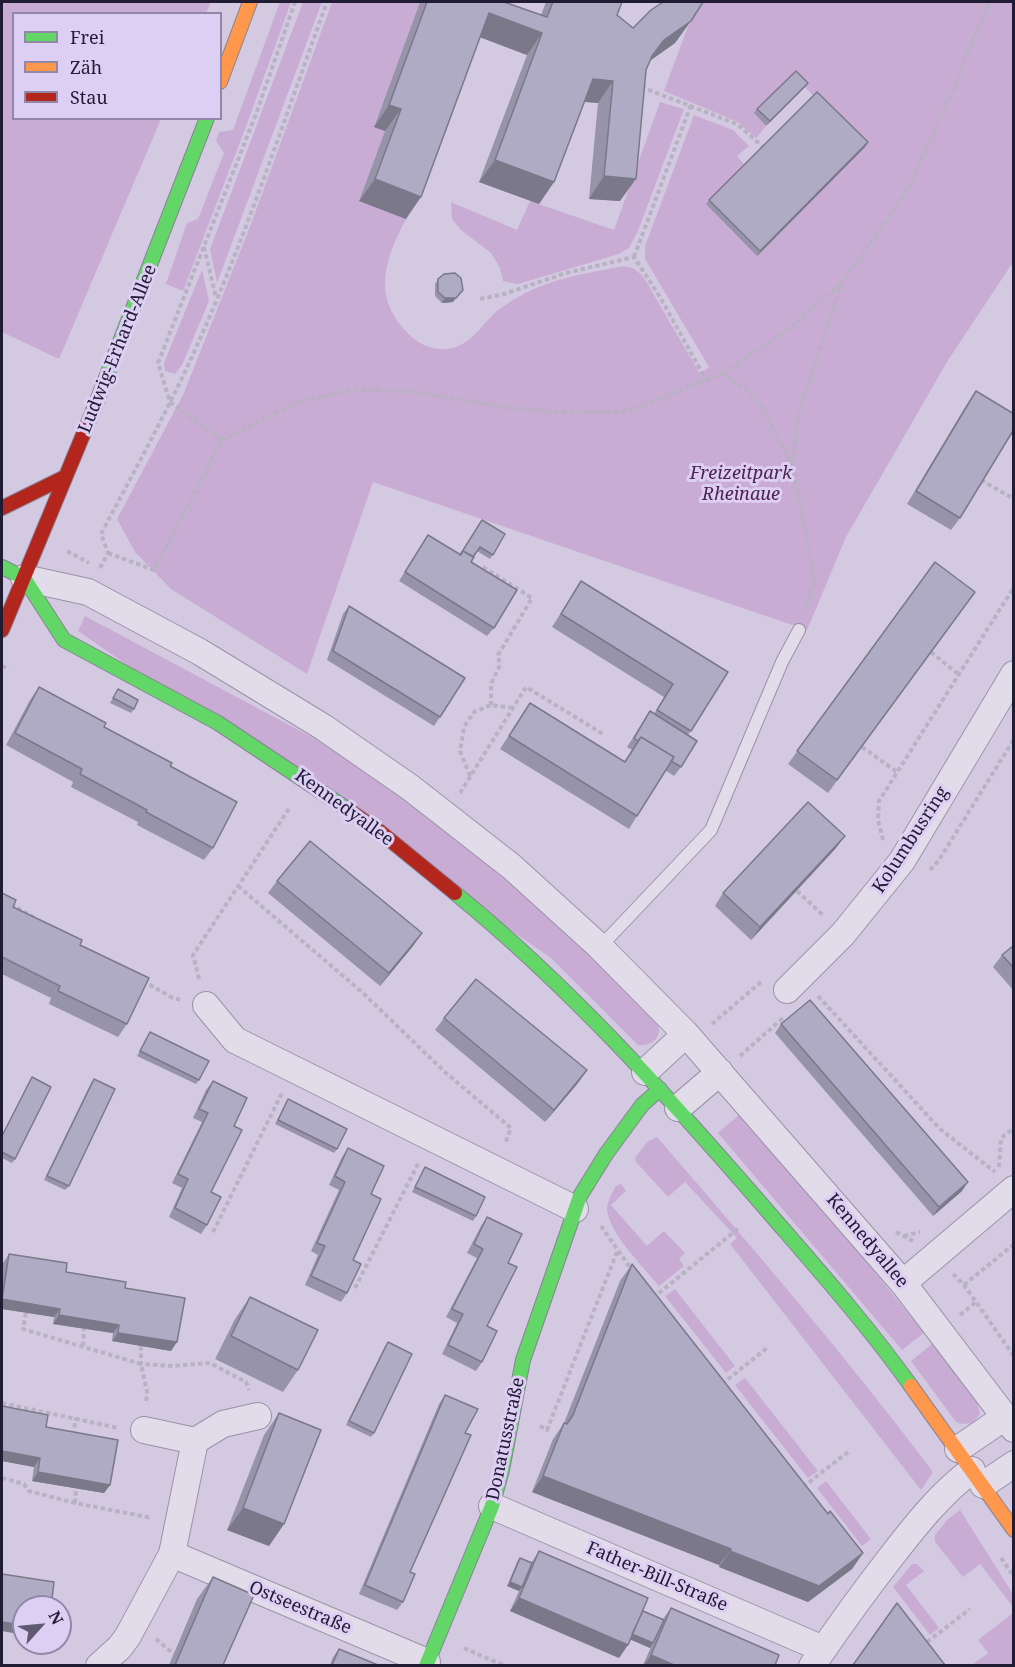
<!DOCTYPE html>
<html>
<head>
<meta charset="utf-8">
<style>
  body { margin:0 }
  #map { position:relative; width:1015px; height:1667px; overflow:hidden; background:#d3cae2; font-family:"Noto Serif",serif }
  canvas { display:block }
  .frame { position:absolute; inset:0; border:3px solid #201c34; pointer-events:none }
  .legend { position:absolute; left:12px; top:12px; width:210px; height:108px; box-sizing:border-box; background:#ddcef3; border:2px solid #9187a7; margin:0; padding:8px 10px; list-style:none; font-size:18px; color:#201c34 }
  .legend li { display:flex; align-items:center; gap:12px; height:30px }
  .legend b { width:30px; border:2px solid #9187a7 }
  .north { position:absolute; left:12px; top:1595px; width:60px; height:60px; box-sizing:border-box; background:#ddcef3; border:2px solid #9187a7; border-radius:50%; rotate:63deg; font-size:16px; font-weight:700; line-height:24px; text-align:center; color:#201c34 }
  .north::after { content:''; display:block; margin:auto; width:21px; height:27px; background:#5f5971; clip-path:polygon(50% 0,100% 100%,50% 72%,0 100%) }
</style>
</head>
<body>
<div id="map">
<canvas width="1015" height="1667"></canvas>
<div class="frame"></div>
<ul class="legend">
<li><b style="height:8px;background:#63d668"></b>Frei</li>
<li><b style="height:8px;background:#ff974d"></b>Zäh</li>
<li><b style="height:8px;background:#b3261e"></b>Stau</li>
</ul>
<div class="north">N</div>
</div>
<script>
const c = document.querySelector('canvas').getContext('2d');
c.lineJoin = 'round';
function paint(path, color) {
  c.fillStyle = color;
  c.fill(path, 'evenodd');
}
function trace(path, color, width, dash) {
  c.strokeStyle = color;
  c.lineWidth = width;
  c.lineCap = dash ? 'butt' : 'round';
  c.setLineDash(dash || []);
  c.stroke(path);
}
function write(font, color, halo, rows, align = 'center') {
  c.font = font + ' "Noto Serif",serif';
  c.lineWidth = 6;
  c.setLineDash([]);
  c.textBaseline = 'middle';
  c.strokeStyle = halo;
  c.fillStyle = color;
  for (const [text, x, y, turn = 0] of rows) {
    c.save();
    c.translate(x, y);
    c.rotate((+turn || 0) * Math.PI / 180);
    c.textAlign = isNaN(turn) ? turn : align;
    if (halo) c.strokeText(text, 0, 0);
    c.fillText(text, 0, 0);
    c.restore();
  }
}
const green = new Path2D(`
  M2,2H211L206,13L14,14V118L161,119L59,359L2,332Z
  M280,2H291L247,124L183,291L166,284L187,223L198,219L224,153L216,141L219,132L233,130Z
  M303,2H322L217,283L210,249Z
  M332,2H420L374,126L385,131L359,201L406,219C382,265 372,301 413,338C425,348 442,352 456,347C476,340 484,320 501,308C535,284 562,278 602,270C610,269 621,265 629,267C637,269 642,275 646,281L700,374L709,367L645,259V246L694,115L733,130L749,146L737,156L744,164L706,204L864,147L793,75L755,114L766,126L756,138L738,122L664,91L697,2H1013V262L947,362L846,537L807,630L373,482L307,674L171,589L135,552L117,519L183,395L251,224Z
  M660,102L684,109L638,231L629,248L619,254L518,284L503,281L500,268L491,253L461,230L452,219L451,202L517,230L530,201L614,230Z
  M202,270L209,301L182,365L175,374L165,371L164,363Z
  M85,616L336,750L421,810L517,889L572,938L656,1021C665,1035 653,1047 638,1045L551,958L78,631Z
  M740,1114L840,1229L924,1333L902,1350L718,1133Z
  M657,1137C752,1247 846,1356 933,1472L921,1490L730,1244L737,1238L685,1182L668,1197L636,1162L635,1158L647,1142Z
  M621,1184L626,1191L611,1205L647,1246L664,1231L685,1253L679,1259L684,1266L659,1286C644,1268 607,1231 607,1208C608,1200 612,1193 616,1186Z
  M675,1289L735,1366L726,1373L665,1296Z
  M933,1343L977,1402L980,1414L973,1423L961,1424L956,1422L911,1361Z
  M745,1378L818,1471L808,1478L735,1385Z
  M826,1481L871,1539L862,1546L817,1488Z
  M960,1510L1013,1594V1607L980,1564L963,1577L935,1542V1535L947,1520Z
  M912,1564H917L924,1571L906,1585L939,1628L930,1635L893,1587Z
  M1013,1613V1665H972L988,1653L978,1640Z`);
const path = new Path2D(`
  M641,87L737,124L762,146
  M204,247L216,298
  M634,257L691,105
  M480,299L504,294L566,273L634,257L660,297L706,380
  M723,373L778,337L841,284
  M222,440L170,402L158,363L256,114L295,2
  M792,465L815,581L805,612
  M981,480L1014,499
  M67,551L89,563
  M108,553L154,570L222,440L300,401L357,389L414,392L510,408L570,413L629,411L723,373L747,390L762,406L792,465L799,412L842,283L906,193L957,82L972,41L990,2
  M483,567L532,598L498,655L500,665L491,684V705
  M100,568L108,553L101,534C128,483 156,432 181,380C239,259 281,128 327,2
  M931,652L958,674
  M2,666L9,669
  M862,747L897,772
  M470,776L460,751L464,727L474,712L491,705L513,708
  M460,793L526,687L603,734
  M883,840L878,820L879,801L1014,587
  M930,870L939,860L1014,739
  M238,886L363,993L446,1073L511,1128L505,1144
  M797,891L824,916
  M11,904L35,918
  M199,979L193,955L290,807
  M143,981L173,998L182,1000
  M818,996L940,1129L995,1172
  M712,1024L761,982
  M740,1056L784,1017
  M999,1167L1001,1138L1014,1128
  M601,1226L631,1269
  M213,1232L282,1093
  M896,1232L913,1241
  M904,1236L920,1232
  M953,1274L964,1285L1014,1356
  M964,1285L1014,1244
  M355,1288L419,1162
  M653,1298L740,1227
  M26,1313L23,1329L141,1364L147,1392L146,1403
  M960,1315L976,1302
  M83,1346L84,1329
  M141,1346V1364L173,1366L210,1363L246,1382L249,1390
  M722,1384L767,1348
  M2,1403L118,1428
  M540,1426L547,1430L617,1252
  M73,1435L76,1418
  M2,1478L24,1484L29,1491L75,1503L152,1518
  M803,1487L848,1452
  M75,1503L76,1489
  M1001,1558L1014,1577
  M156,1639L174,1654
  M927,1642L970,1609
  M464,1648L505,1666`);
const lane = new Path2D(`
  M600,947L711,830L782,662L799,630`);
const street = new Path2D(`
  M24,578L88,592L200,652L323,727L411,788L512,867L600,947L686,1034L903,1283L1014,1429
  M787,990L843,934L902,861L1014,674
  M206,1005L235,1040L575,1209
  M645,1072L686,1034
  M678,1108L720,1072
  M903,1283L1014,1189
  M195,1441L223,1424L258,1416
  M958,1449L1005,1417
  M983,1485L1014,1464
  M492,1506L823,1649
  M172,1554L427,1662
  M99,1666L120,1647L128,1636L172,1554L195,1441L144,1430
  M812,1666C837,1629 863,1593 891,1557C915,1526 940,1494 972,1470`);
const fast = new Path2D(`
  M95,406L207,118
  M2,567L24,578L64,640L218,723L347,809
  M455,893C569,986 668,1096 764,1207C814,1265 866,1323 911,1386
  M426,1666L492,1506L502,1470L523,1360L580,1196L606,1154L642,1105L660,1089`);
const slow = new Path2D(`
  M220,82L250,2
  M911,1386L1014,1530`);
const jam = new Path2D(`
  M2,508L65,477
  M2,630L95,406
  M347,809L379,831L455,893`);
const wall = new Path2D(`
  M420,2H504L541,15L546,2H622L617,15L633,28L662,2H703L675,43L650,61L646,70L620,201L589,199L598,103L584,102L554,182L539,204L479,182L527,55L480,37L406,219L359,201L385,131L374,127Z
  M805,87L766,126L754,113L757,109Z
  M868,142L865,147L757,256L706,204L709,200Z
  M438,279L453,302L442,303L435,296V284Z
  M976,391L960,518L951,530L907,504L967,404Z
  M505,534L490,559L477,551L471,562L494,628L487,636L399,581L428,535L460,555Z
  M935,562L975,592L828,793L788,764Z
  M581,581L728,672L688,735L681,767L674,776L665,770L629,829L500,749L530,703L624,762L632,750L627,747L650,711L654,714L664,697L552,627Z
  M349,606L440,717L434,726L327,660L343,614Z
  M39,687L170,766L213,848L204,860L137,825L138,822L71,787L73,782L6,745L30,700Z
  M118,689L134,709L131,713L110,703Z
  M836,848L751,940L715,906L723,893Z
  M277,881L422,933L413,946L380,986L268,893Z
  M2,893L13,907L80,945L127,1024L118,1037L49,1004L51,998L2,974Z
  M1014,945V991L993,967L1002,955Z
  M444,1018L587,1070L578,1083L545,1122L435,1030Z
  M781,1024L962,1191L933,1216L775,1033Z
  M150,1032L199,1080L196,1084L137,1056Z
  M32,1077L15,1159L12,1163L2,1158V1135Z
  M94,1079L69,1186L65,1190L44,1180L91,1083Z
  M213,1081L234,1126L211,1192L207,1225L201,1234L169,1217L182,1188L172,1183L202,1122L193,1118L206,1090Z
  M288,1099L337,1149L334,1153L275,1124Z
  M348,1148L371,1194L353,1260L347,1293L341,1302L305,1285L318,1255L311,1251L339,1190L329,1185L342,1157Z
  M425,1167L476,1216L473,1221L412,1192Z
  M487,1217L508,1263L487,1326L482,1362L476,1371L442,1354L457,1323L446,1317L477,1258L467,1253L481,1226Z
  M9,1254L66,1272L125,1288L171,1351L112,1341L113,1333L53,1324L54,1317L2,1309V1272L3,1263Z
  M632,1264L828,1514L863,1553L852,1569L808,1602L719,1567V1565L532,1492L553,1439L564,1423L620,1281Z
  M250,1297L298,1370L283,1392L215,1359L235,1319Z
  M388,1342L374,1433L371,1437L346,1425L385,1346Z
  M445,1395L465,1433L410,1572L403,1602L397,1610L359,1594L439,1404Z
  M2,1406L46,1427L110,1485L104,1493L32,1481L34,1467L2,1461Z
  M279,1413L284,1524L269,1546L227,1530L264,1435Z
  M539,1551L643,1611L663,1619L671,1608L775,1665H643L651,1647L650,1648L630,1639L619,1658L510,1611L519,1591L507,1586L517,1562L520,1558L531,1563Z
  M213,1577L223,1665H169L197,1599Z
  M339,1649L378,1665H330L333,1657Z`);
const shadedWall = new Path2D(`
  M489,13L542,33L527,55L474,35Z
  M691,21L675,43L648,62L636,78L664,40Z
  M593,79L613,81L598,103L577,101Z
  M808,83L805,87L766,126L770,121Z
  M389,105L401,109L385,131L374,127Z
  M868,142L865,147L757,256L760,251Z
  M495,160L554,182L539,204L479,182Z
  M604,176L636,179L620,201L589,199Z
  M375,179L421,197L406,219L359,201Z
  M463,290L453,302L442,303L445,298Z
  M845,836L836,848L751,940L760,927Z
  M422,933L413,946L380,986L389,973Z
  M587,1070L578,1083L545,1122L554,1110Z
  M968,1182L962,1191L933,1216L939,1207Z
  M2,1299L60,1309L54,1317L2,1309Z
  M59,1315L119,1325L113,1333L53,1324Z
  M118,1333L177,1342L171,1351L112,1341Z
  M2,1451L40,1458L34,1467L2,1461Z
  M38,1472L110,1485L104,1493L32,1481Z
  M543,1476L731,1549L719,1565L532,1492Z
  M243,1508L284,1524L269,1546L227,1530Z
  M730,1551L863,1553L852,1569L808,1602L719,1567Z
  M510,1582L522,1587L519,1591L507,1586Z
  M519,1598L628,1645L619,1658L510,1611Z
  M2,1622L24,1625V1635L2,1631Z
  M630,1633L653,1643L650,1648L627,1638Z
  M651,1655L674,1665H644Z`);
const building = new Path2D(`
  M427,2H504L547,17L553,2H622L617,15L633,28L651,10L663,2H703L691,21L664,40L652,56L646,70L636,179L604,176L613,81L593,79L554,182L495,160L542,33L489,13L421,197L375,179L401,109L389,105Z
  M796,71L808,83L770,121L757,109Z
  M817,92L868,142L760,251L709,200Z
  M455,273L461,278L463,290L456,298H445L438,292V279L444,274Z
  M976,391L1014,414V429L960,518L916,491Z
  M482,520L505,534L493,555L480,547L473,557L463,551L460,555Z
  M428,535L461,555L463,551L474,557L471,562L517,590L494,628L405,572Z
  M935,562L975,592L837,780L797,751Z
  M581,581L728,672L691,731L657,710L673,684L561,614Z
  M349,606L465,678L440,717L333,651Z
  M39,687L106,723L104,727L172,763L170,766L237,802L213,848L146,812L147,810L80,774L82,769L15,733Z
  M118,689L138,700L134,709L113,698Z
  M530,703L625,762L641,737L674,757L637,816L509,736Z
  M650,711L697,741L681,767L671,761L674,757L641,737L638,741L634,738Z
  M808,802L845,836L760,927L723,893Z
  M310,841L422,933L389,973L277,881Z
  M2,893L16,900L13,907L82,940L80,945L149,978L127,1024L58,991L60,986L2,957Z
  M1014,945V968L1002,955Z
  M476,979L587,1070L554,1110L444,1018Z
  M810,1000L968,1182L939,1207L781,1024Z
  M150,1032L209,1061L199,1080L140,1051Z
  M32,1077L51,1087L15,1159L2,1152V1136Z
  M94,1079L115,1089L69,1186L47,1176Z
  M213,1081L247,1098L234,1126L242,1130L211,1192L221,1197L207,1225L175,1208L188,1179L178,1174L208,1113L199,1109Z
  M288,1099L347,1129L337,1149L278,1120Z
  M348,1148L384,1166L371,1194L381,1199L353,1260L361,1264L347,1293L311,1276L325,1246L317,1243L345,1182L335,1176Z
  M425,1167L485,1197L476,1216L415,1187Z
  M487,1217L522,1234L508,1263L517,1267L487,1326L497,1331L482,1362L448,1345L463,1314L452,1309L483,1249L474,1244Z
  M9,1254L67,1263L66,1272L126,1282L125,1288L185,1298L177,1342L118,1333L119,1325L59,1315L60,1309L2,1299Z
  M632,1264L828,1514L830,1511L863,1553L819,1586L730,1551L731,1549L543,1476L564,1423L567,1424L573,1415Z
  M250,1297L318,1330L298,1370L231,1336Z
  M388,1342L412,1354L374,1433L349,1421Z
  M445,1395L478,1409L465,1433L471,1435L410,1572L415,1574L403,1602L365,1585Z
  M2,1406L48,1415L46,1427L118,1440L110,1485L38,1472L40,1458L2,1451Z
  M279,1413L321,1430L284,1524L243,1508Z
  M539,1551L648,1598L628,1645L519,1598Z
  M520,1558L532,1563L522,1587L510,1582Z
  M2,1574L54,1582L51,1607H24V1625L2,1622Z
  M213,1577L254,1595L223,1665H175Z
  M897,1603L945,1665H853Z
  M671,1608L779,1655L775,1665H674L651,1655Z
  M643,1611L664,1620L653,1643L632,1634Z
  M339,1649L378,1665H332Z`);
const streetNames = [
  ["Ludwig-Erhard-Allee",118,349,-68],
  ["Kennedyallee",344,808,36],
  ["Kolumbusring",911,840,-57],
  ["Kennedyallee",867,1241,50],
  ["Donatusstraße",506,1439,-78],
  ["Father-Bill-Straße",657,1577,23],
  ["Ostseestraße",300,1608,23]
];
const parkNames = [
  ["Freizeitpark",741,474],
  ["Rheinaue",741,495]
];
paint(green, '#c8acd4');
trace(lane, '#9993a7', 14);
trace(street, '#9993a7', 28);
trace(fast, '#898396', 16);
trace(slow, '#898396', 16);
trace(jam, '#898396', 16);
trace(path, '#b8b2c2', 4, [4.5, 3]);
trace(lane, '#e1dbea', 12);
trace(street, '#e1dbea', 26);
trace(fast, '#63d668', 14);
trace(slow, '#ff974d', 14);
trace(jam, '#b3261e', 14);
paint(wall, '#9793a9');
paint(shadedWall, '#7b788a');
paint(building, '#b0abc5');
trace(building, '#7b788a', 1.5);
write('18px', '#201c34', '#ddcef3', streetNames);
write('italic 18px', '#4d244f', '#ddcef3', parkNames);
</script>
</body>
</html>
